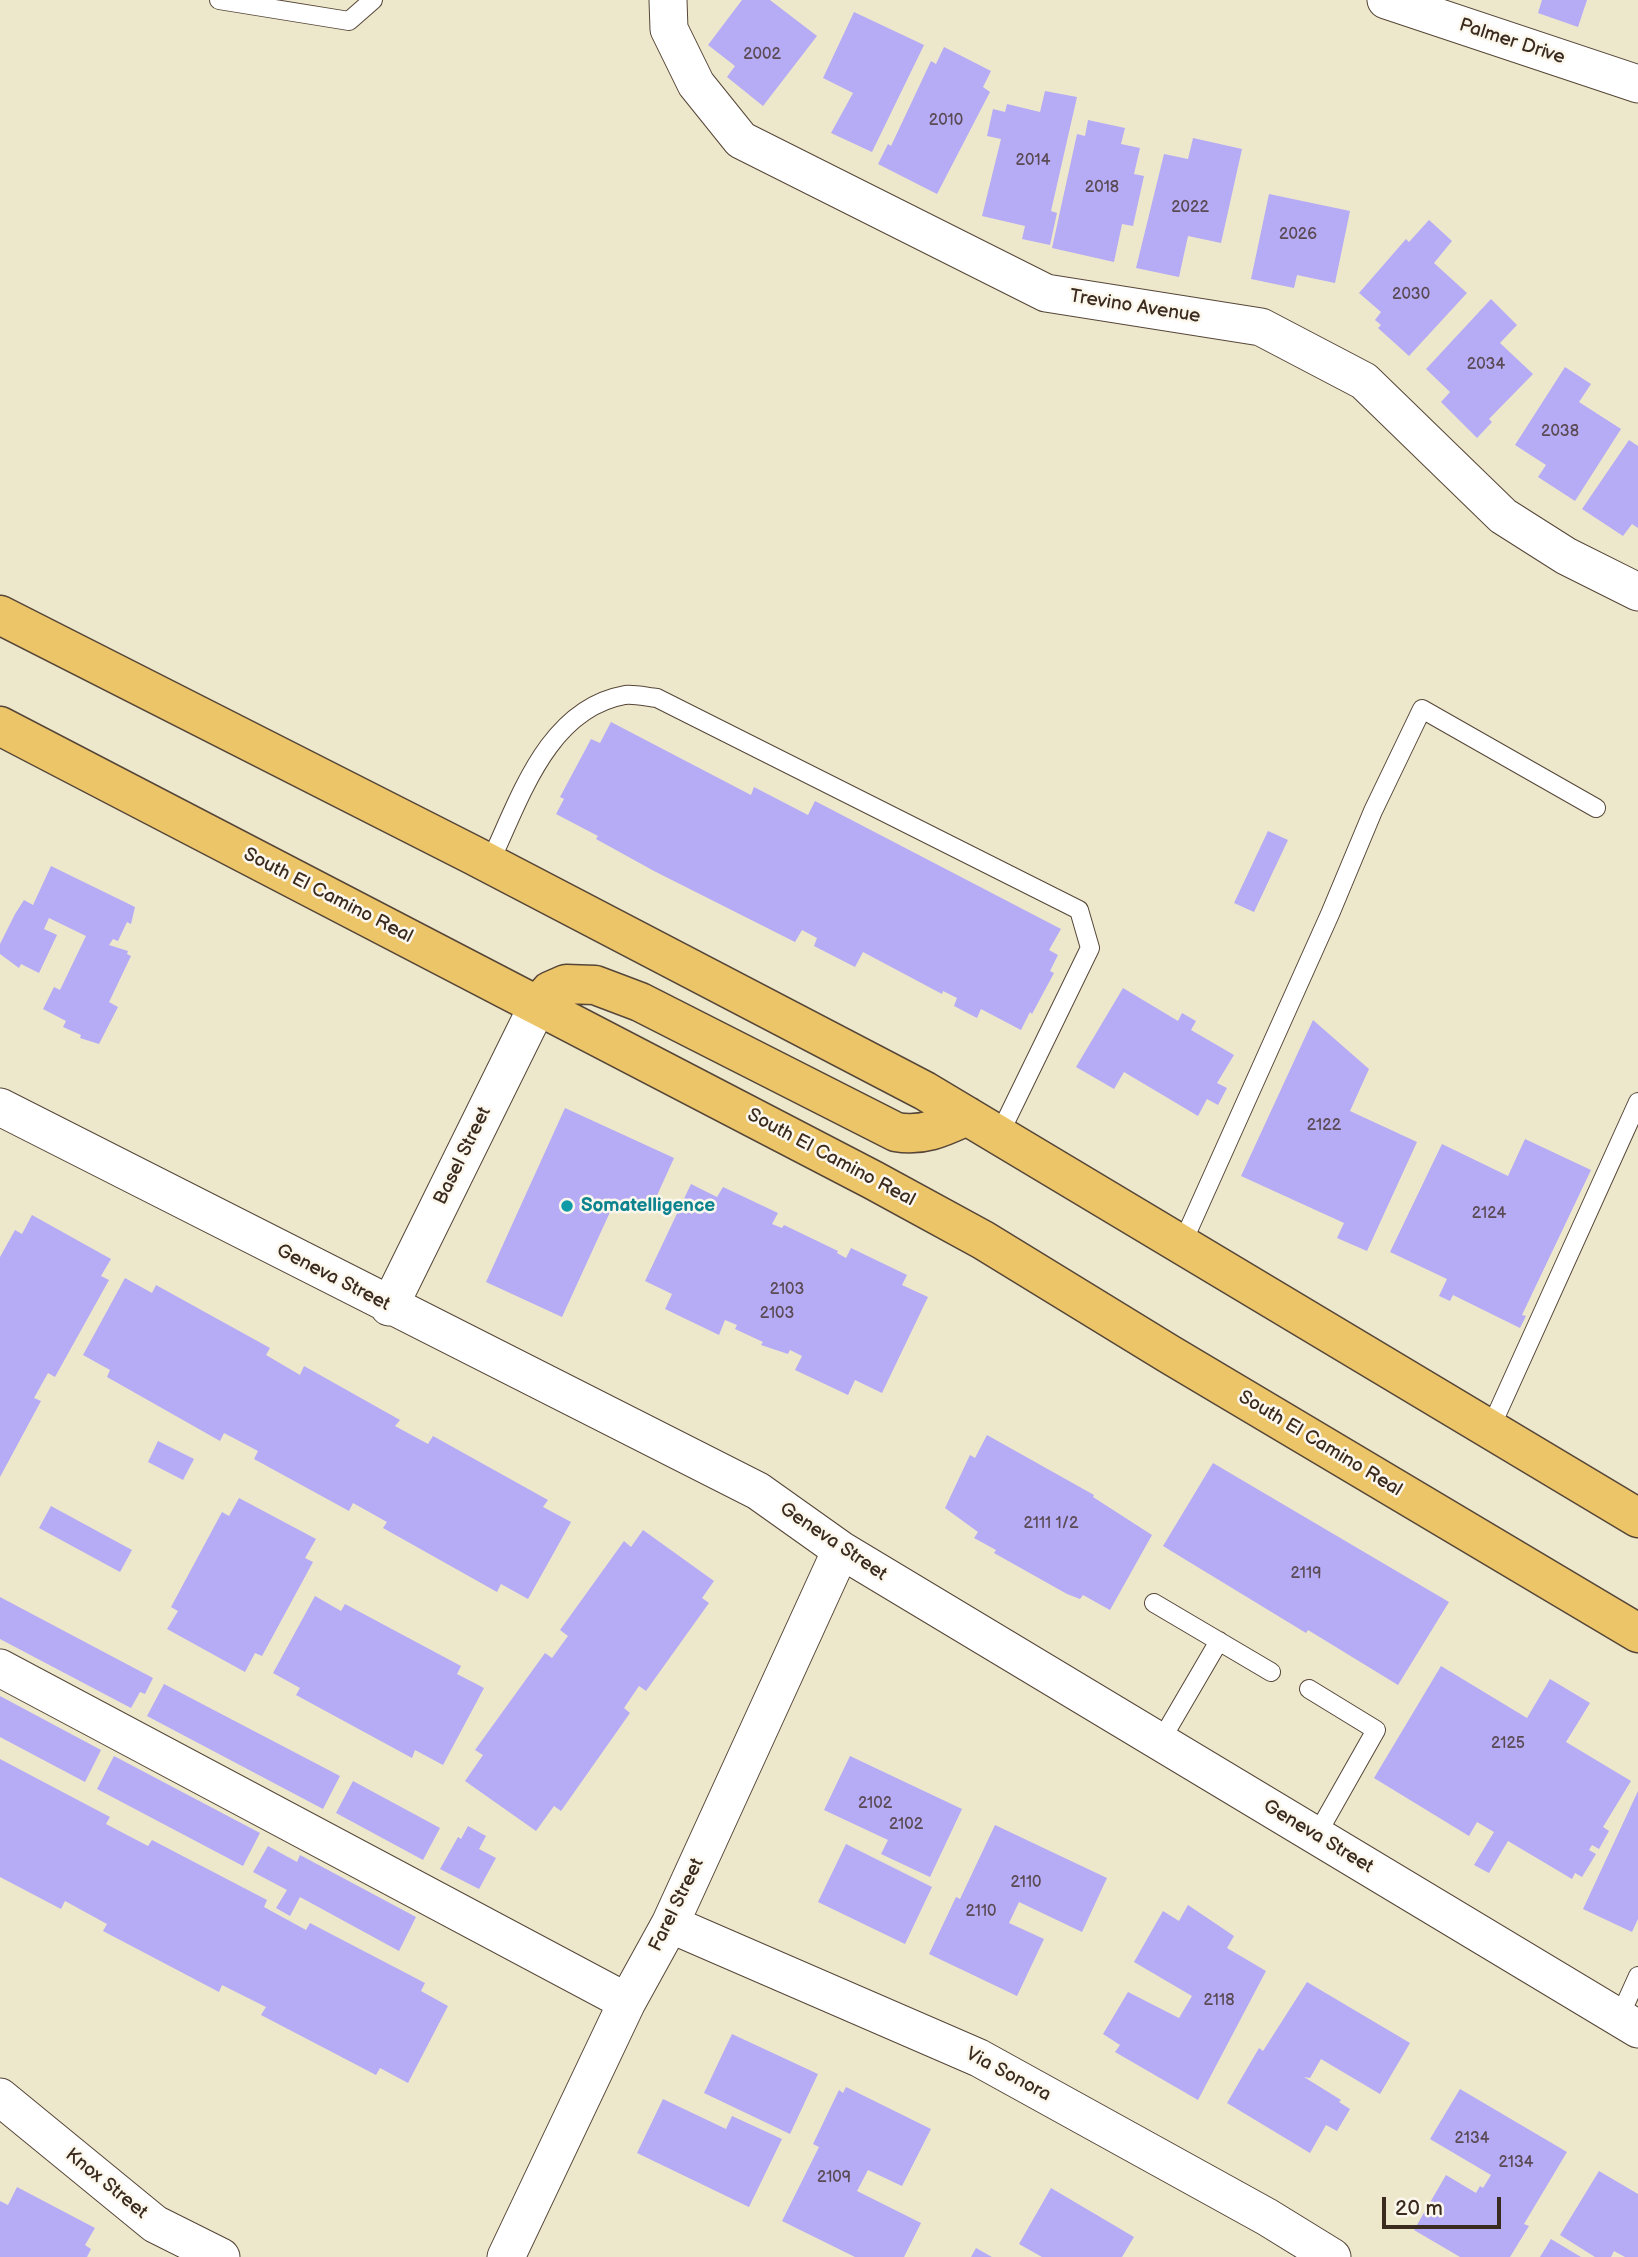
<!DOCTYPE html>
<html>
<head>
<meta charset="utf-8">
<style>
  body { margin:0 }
  #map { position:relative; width:1638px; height:2257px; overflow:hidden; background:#ede8cc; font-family:"Balsamiq Sans",sans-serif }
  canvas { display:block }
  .scale { position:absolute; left:1382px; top:2197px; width:119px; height:32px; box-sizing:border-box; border:4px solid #3b2a1e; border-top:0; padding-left:9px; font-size:21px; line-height:24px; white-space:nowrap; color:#3b2a1e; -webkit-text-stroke:5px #fbf7ec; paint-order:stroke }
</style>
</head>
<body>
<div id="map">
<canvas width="1638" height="2257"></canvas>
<div class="scale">20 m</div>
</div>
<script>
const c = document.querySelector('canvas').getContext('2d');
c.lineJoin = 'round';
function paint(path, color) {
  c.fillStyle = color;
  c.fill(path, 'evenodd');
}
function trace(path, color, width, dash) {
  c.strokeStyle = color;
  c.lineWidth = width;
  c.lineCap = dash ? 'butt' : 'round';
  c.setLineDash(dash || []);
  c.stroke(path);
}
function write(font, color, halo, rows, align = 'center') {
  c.font = font + ' "Balsamiq Sans",sans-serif';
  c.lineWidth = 5;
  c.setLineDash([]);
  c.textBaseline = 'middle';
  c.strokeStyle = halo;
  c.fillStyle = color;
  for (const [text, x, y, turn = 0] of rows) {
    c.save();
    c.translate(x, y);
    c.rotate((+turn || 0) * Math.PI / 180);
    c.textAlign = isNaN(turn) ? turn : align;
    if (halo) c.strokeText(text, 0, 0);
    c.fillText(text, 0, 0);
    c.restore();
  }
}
const building = new Path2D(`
  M742,0H770L817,36L763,106L727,77L735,66L708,45Z
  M1542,0H1587L1578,27L1538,13Z
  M854,12L924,45L872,152L831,133L853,93L823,78Z
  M944,47L991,71L983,87L990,92L937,194L878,164L888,144L891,146L931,61L936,64Z
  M1045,91L1077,97L1051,211L1057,213L1050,245L1022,239L1025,226L982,216L1001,139L987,136L993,109L1005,112L1007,104L1040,112Z
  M1088,120L1125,128L1121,144L1140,148L1134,174L1144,176L1133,226L1122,224L1114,262L1052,248L1077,134L1085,136Z
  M1193,138L1242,149L1221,243L1188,236L1179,277L1136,268L1164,154L1188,159Z
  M1269,194L1350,211L1335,283L1297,275L1294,288L1251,279Z
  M1429,220L1452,241L1434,263L1467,293L1409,356L1378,328L1381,325L1375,320L1381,312L1359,293L1406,239L1409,242Z
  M1491,299L1517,325L1500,343L1533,374L1489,419L1492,422L1477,438L1441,402L1450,392L1426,369Z
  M1565,367L1591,384L1579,402L1621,429L1575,501L1538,477L1546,465L1515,445Z
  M1629,440L1638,446V528L1632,524L1623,536L1582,509Z
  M611,722L751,795L754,787L808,815L815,801L1061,929L1049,950L1058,955L1050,971L1054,973L1032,1014L1030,1012L1021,1030L981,1009L977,1018L954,1006L957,998L943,991L942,994L863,952L855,967L814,946L817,938L802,930L795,942L654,871L596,839L598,836L556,814L564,799L560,797L591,739L600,743Z
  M1268,831L1288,840L1254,912L1234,903Z
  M51,866L135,907L131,924L127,922L118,941L113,939L109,945L128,951L127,954L131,956L109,1002L118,1007L99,1044L80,1038L81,1035L63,1027L66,1021L43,1009L54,987L60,990L86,936L49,918L44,929L57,935L39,973L21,964L19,968L0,954V944L15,914L24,900L33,905Z
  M1123,988L1178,1021L1182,1013L1196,1021L1191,1030L1234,1055L1217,1083L1227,1088L1218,1105L1207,1099L1198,1116L1124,1072L1114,1089L1076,1067Z
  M1313,1020L1369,1069L1350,1111L1417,1142L1367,1251L1337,1238L1344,1223L1241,1176Z
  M565,1108L674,1158L649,1213L616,1199L562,1317L486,1282Z
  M1525,1139L1591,1170L1522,1315L1526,1316L1520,1328L1453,1295L1450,1301L1439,1296L1447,1279L1390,1252L1442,1144L1508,1176Z
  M691,1184L717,1197L723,1187L778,1213L772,1224L782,1228L784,1225L838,1251L837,1253L846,1258L851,1248L907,1275L902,1285L928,1297L882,1393L855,1380L848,1395L795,1370L802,1356L790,1350L788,1354L761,1345L763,1342L735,1329L737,1325L725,1320L719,1335L665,1309L672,1294L645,1281Z
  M32,1215L111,1259L101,1276L109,1280L55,1377L48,1373L34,1398L41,1401L0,1477V1257L15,1230L22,1234Z
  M125,1278L152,1293L156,1285L270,1348L266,1355L300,1375L304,1366L400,1420L395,1426L428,1444L433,1436L548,1500L543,1507L571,1522L528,1599L501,1584L497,1592L383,1528L387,1522L353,1503L349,1511L254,1459L258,1451L224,1433L220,1441L107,1377L110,1370L83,1355Z
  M987,1435L1094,1495L1093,1497L1152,1535L1110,1610L1083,1595L1080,1599L1067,1594L994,1553L996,1550L974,1538L978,1532L945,1508L970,1455L975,1458Z
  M158,1441L194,1459L183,1480L148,1462Z
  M1213,1463L1449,1602L1398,1685L1308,1630L1306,1633L1163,1546Z
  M239,1498L316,1539L305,1558L313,1562L262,1656L255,1653L245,1672L167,1629L178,1611L171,1607L222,1512L229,1516Z
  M51,1506L132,1550L120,1572L39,1528Z
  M643,1530L714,1581L702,1598L709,1603L646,1691L639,1686L624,1708L630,1713L561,1811L554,1806L536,1831L465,1781L483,1755L475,1750L545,1653L552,1658L568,1636L560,1630L624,1541L631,1547Z
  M315,1596L341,1611L345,1604L461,1666L457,1674L484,1688L443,1765L415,1750L412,1758L296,1695L300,1688L273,1673Z
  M0,1597L153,1678L145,1694L140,1692L131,1708L0,1639Z
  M1441,1666L1527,1718L1550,1679L1590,1703L1566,1742L1631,1781L1603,1827L1609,1831L1599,1849L1592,1845L1589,1850L1596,1854L1582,1877L1575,1873L1572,1879L1508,1841L1489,1873L1474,1865L1494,1832L1477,1822L1469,1836L1374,1778Z
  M164,1684L340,1776L323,1809L147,1716Z
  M0,1696L101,1750L85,1782L0,1737Z
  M114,1756L260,1833L243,1866L97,1789Z
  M850,1756L962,1809L930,1877L881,1854L888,1840L824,1810Z
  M0,1759L110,1817L106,1824L148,1846L152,1840L267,1900L264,1907L306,1930L310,1923L425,1983L421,1991L448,2006L408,2083L380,2068L376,2075L261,2015L266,2007L222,1985L219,1992L103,1931L107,1924L65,1901L61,1909L0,1877Z
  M353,1781L440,1828L423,1860L336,1813Z
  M1638,1791V1919L1632,1932L1583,1909Z
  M995,1825L1107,1878L1082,1932L1019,1902L1009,1923L1044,1939L1017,1996L929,1954L956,1897L960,1899Z
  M468,1826L486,1836L479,1849L496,1858L479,1889L440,1869L458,1837L461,1839Z
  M846,1844L932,1887L905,1944L818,1902Z
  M268,1846L297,1862L300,1855L416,1917L399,1951L300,1897L290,1916L276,1908L287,1890L253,1872Z
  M1188,1905L1234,1936L1227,1948L1266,1971L1198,2100L1115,2052L1120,2045L1103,2034L1128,1992L1179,2018L1192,1996L1134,1962L1163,1911L1179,1921Z
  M1307,1982L1410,2043L1380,2094L1321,2059L1310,2078L1304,2077L1341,2100L1339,2102L1350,2109L1337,2131L1326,2125L1310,2153L1227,2103L1259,2048L1263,2051Z
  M732,2034L818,2074L790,2134L704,2093Z
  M846,2087L931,2129L902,2186L868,2170L857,2191L921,2223L904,2257H855L782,2221L819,2147L813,2144L839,2090L843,2093Z
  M1460,2089L1567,2152L1524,2224L1529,2226L1510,2257H1460L1414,2230L1446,2175L1476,2193L1480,2186L1483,2188L1491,2175L1430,2139Z
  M663,2099L726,2129L732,2116L782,2139L749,2207L637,2153Z
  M1599,2171L1638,2194V2257H1625L1614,2251L1611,2257H1595L1560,2235Z
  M17,2187L95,2228L85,2245L91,2249L87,2257H0V2201L8,2205Z
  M1051,2188L1134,2237L1122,2257H1042L1019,2244Z
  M1551,2239L1581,2257H1540Z
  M976,2248L992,2257H971Z`);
const service = new Path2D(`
  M219,0L349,21L373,0
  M489,864C519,802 546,709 625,695C635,694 647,697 657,698L1079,910L1090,948L999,1135
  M1182,1244L1330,914L1373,811L1422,709L1596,808
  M1490,1429L1638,1102
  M1154,1603L1271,1672
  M1309,1689L1376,1730L1316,1836
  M1160,1742L1219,1641
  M1619,2018L1638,1976`);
const minor = new Path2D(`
  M668,0L669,29L696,84L741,140L1046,293L1261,327L1364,381L1503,516L1566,556L1638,592
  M1386,0L1638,84
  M0,1107L758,1491L841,1550L1638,2029
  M389,1307L538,1005
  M0,1668L627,2002
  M670,1924L979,2058L1267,2217L1332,2257
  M0,2097L155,2224L221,2257
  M506,2257L627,2002L670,1924L841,1550`);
const primary = new Path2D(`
  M0,615L473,855L925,1091L1638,1518
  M0,726L873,1180L983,1240L1169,1354L1638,1633
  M538,1005L550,991L566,984L595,985L640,1002L896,1132C923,1137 943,1127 967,1116`);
const markers = [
  [567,1206,7,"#0f9aa8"]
];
const numberNames = [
  ["2002",762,55],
  ["2010",946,121],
  ["2014",1033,161],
  ["2018",1102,188],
  ["2022",1190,208],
  ["2026",1298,235],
  ["2030",1411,295],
  ["2034",1486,365],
  ["2038",1560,432],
  ["2122",1324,1126],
  ["2124",1489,1214],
  ["2103",787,1290],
  ["2103",777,1314],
  ["2111 1/2",1051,1524],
  ["2119",1306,1574],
  ["2125",1508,1744],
  ["2102",875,1804],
  ["2102",906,1825],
  ["2110",1026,1883],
  ["2110",981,1912],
  ["2118",1219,2001],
  ["2134",1472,2139],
  ["2134",1516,2163],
  ["2109",834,2178]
];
const streetNames = [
  ["Palmer Drive",1512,42,18],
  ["Trevino Avenue",1135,307,9],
  ["South El Camino Real",328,896,27],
  ["Basel Street",463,1156,-64],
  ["South El Camino Real",831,1158,28],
  ["Geneva Street",333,1278,27],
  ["South El Camino Real",1320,1444,31],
  ["Geneva Street",833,1542,34],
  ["Geneva Street",1318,1837,31],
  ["Farel Street",677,1905,-64],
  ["Via Sonora",1008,2075,28],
  ["Knox Street",106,2184,39]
];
const cultureNames = [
  ["Somatelligence",581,1206]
];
paint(building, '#b6abf5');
trace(service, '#564638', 20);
trace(minor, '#564638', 39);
trace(primary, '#564638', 41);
trace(service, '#fff', 18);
trace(minor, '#fff', 37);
trace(primary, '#edc569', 38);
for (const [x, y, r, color] of markers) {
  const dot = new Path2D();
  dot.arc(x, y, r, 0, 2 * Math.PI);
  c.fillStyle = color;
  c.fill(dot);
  trace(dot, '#fbf7ec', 2.5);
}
write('16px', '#5a4a54', null, numberNames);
write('19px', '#3b2a1e', '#fbf7ec', streetNames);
write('bold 19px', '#0d838f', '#fbf7ec', cultureNames, 'left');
</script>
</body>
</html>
